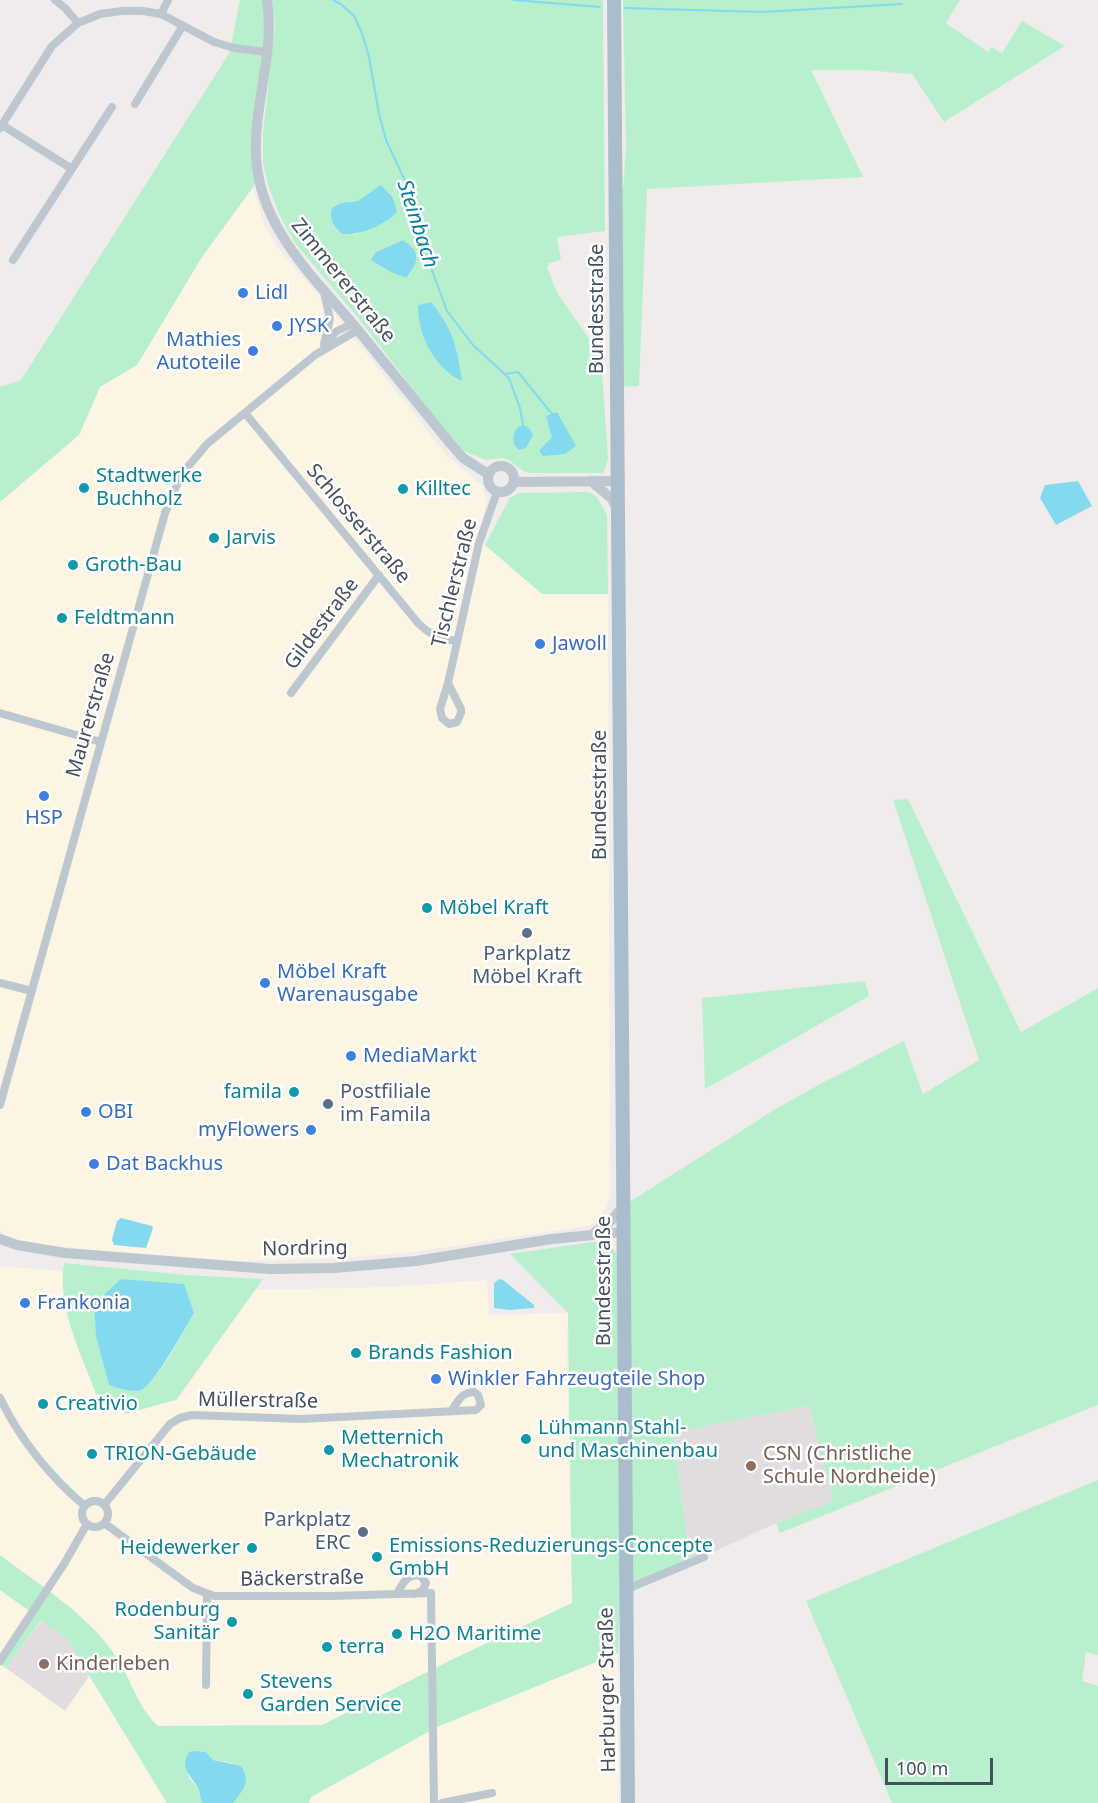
<!DOCTYPE html>
<html>
<head>
<meta charset="utf-8">
<style>
  body { margin:0 }
  #map { position:relative; width:1098px; height:1803px; overflow:hidden; background:#f0ecec; font-family:"Noto Sans",sans-serif }
  canvas { display:block }
  .scale { position:absolute; left:885px; top:1758px; width:108px; height:27px; box-sizing:border-box; border:3px solid #44505b; border-top:0; padding-left:8px; font-size:18px; line-height:21px; white-space:nowrap; color:#44505b; -webkit-text-stroke:4px #fff; paint-order:stroke }
</style>
</head>
<body>
<div id="map">
<canvas width="1098" height="1803"></canvas>
<div class="scale">100 m</div>
</div>
<script>
const c = document.querySelector('canvas').getContext('2d');
c.lineJoin = 'round';
function paint(path, color) {
  c.fillStyle = color;
  c.fill(path, 'evenodd');
}
function trace(path, color, width, dash) {
  c.strokeStyle = color;
  c.lineWidth = width;
  c.lineCap = dash ? 'butt' : 'round';
  c.setLineDash(dash || []);
  c.stroke(path);
}
function write(font, color, halo, rows, align = 'center') {
  c.font = font + ' "Noto Sans",sans-serif';
  c.lineWidth = 5;
  c.setLineDash([]);
  c.textBaseline = 'middle';
  c.strokeStyle = halo;
  c.fillStyle = color;
  for (const [text, x, y, turn = 0] of rows) {
    c.save();
    c.translate(x, y);
    c.rotate((+turn || 0) * Math.PI / 180);
    c.textAlign = isNaN(turn) ? turn : align;
    if (halo) c.strokeText(text, 0, 0);
    c.fillText(text, 0, 0);
    c.restore();
  }
}
const commercial = new Path2D(`
  M253,187L264,224L278,248L349,331L446,455L482,485L487,500L476,542L485,545L542,594H608L610,1183V1196L606,1208L593,1225L414,1252L328,1259L238,1261L81,1249L24,1242L5,1236L0,1229V502L79,435L100,387L137,365L202,257Z
  M0,1266L62,1271L67,1316L96,1394L108,1396L119,1404L177,1400L255,1290L389,1287L487,1280L489,1315L568,1313L567,1343L572,1603L451,1660L322,1725L158,1726L147,1715L115,1656L35,1582L0,1555Z
  M0,1590L32,1613L0,1661Z
  M618,1653L619,1803H309L311,1797L437,1727Z
  M0,1664L65,1711L89,1676L167,1803H0Z`);
const education = new Path2D(`
  M809,1406L833,1501L776,1523L690,1563L673,1432Z
  M42,1620L67,1639L89,1676L65,1711L6,1668Z`);
const green = new Path2D(`
  M240,0H267L256,138L259,179L202,257L137,365L100,387L79,435L0,502V387L21,380L230,52Z
  M272,0H603L605,231L557,237L561,260L549,263L547,268L558,294L601,356L608,460L603,473H530L523,471L509,460L502,458L486,460L464,451L443,428L359,319L295,243L280,216L268,185L263,163V132L275,26ZM351,201H358L388,221L354,235ZM403,240L409,245L418,257L376,252Z
  M623,0H960L946,23L988,52L991,47L1002,53L1022,21L1065,46L944,122L912,74L863,70H811L863,177L647,189L639,386L617,387L616,190L623,189L626,147Z
  M589,492L597,497L607,515L608,594H542L485,545L510,498L519,493Z
  M908,799L1021,1032L1098,988V1405L780,1533L776,1523L833,1501L809,1406L673,1432L690,1563L627,1589L623,1206L774,1110L820,1084L904,1041L923,1094L979,1060L893,800Z
  M865,981L869,996L705,1089L702,998Z
  M593,1242L609,1245L617,1254L620,1601L618,1653L437,1727L311,1797L309,1803H233L241,1792L232,1763L213,1760L206,1752L196,1751L189,1753L185,1759L189,1778L198,1789L202,1803H167L67,1639L41,1620L6,1668L0,1664L32,1613L0,1590V1555C41,1586 86,1613 115,1655C131,1678 137,1707 158,1726L322,1725L451,1660L572,1603L568,1313L510,1254Z
  M64,1263L186,1275L263,1279L176,1400L125,1414C118,1401 111,1396 96,1394C81,1353 57,1308 64,1263ZM121,1279L139,1281L194,1313C179,1339 165,1371 141,1390Z
  M1098,1480V1655L1086,1652L1082,1681L1098,1686V1803H892L806,1601Z`);
const water = new Path2D(`
  M381,185L393,198L397,212C384,226 361,235 342,234C334,226 329,220 332,208L341,203L358,201Z
  M403,240C423,254 418,262 406,278L391,272L371,260L376,252Z
  M431,302C453,329 457,347 462,381C435,369 417,334 418,305Z
  M557,412L576,446L565,454L543,456L539,451L552,437L546,416Z
  M523,425L529,428L533,435L526,448L519,450L514,444C513,435 513,429 523,425Z
  M1078,481L1092,506L1056,525L1040,498L1045,485Z
  M121,1218L152,1226L153,1228L146,1248L114,1245L112,1240L117,1221Z
  M121,1279L184,1284L194,1313C186,1327 154,1385 141,1390C131,1393 119,1388 109,1385L96,1336L94,1304Z
  M499,1279L503,1280L534,1305V1308L509,1310L494,1308V1283Z
  M196,1751L206,1752L213,1760L241,1766C251,1782 244,1789 233,1803H202C200,1798 200,1792 198,1788C191,1775 179,1768 189,1752Z`);
const stream = new Path2D(`
  M333,0L341,4L354,16L362,33L369,57L379,114L386,140L407,185L416,227L447,311L473,345L509,378L520,408L523,425
  M513,0L600,7
  M625,8L761,12L902,4
  M505,374L518,372L552,414`);
const minor = new Path2D(`
  M55,0L65,8L78,23
  M161,14L168,0
  M135,104L182,27
  M2,125L72,169
  M0,128L52,46L78,23L100,14L122,11H143L161,14L214,42L234,48L267,52
  M13,260L112,107
  M324,292L330,319L324,344
  M325,343L337,331L352,324
  M245,413L418,623C430,635 440,639 456,641
  M448,683L461,709V713L457,722L449,724L442,718L440,709L448,683L479,543L497,492
  M291,693L379,575
  M0,713L101,742
  M0,983L32,991
  M0,1105L165,513L181,475L207,444L315,355L358,330
  M0,1398C19,1438 51,1478 85,1506
  M82 1514a13 13 0 1 1 26 0a13 13 0 1 1-26 0Z
  M104,1505L170,1424L180,1418L192,1415L301,1419L476,1410L481,1405L478,1395L474,1392C460,1393 459,1401 451,1411
  M104,1523L193,1588L214,1596H332L431,1593L434,1803
  M627,1589L704,1557
  M397,1594C402,1584 407,1574 420,1575L426,1583L423,1590L415,1594
  M0,1661L64,1564L87,1524
  M206,1685L207,1594
  M442,1803L492,1793`);
const tertiary = new Path2D(`
  M267,0C275,52 254,103 256,155C259,228 314,277 357,329C388,367 419,405 450,443L463,458L488,474
  M488 479a13 13 0 1 1 26 0a13 13 0 1 1-26 0Z
  M591,481L612,499L617,508
  M514,482L618,481
  M595,1232L611,1221L623,1206
  M0,1239L17,1245L65,1253L270,1269L334,1268L416,1261L552,1239L623,1232`);
const primary = new Path2D(`
  M614,0L628,1803`);
const markers = [
  [243,293,6,"#3f7fe0"],
  [277,326,6,"#3f7fe0"],
  [253,351,6,"#3f7fe0"],
  [84,488,6,"#0f9aa8"],
  [403,489,6,"#0f9aa8"],
  [214,538,6,"#0f9aa8"],
  [73,565,6,"#0f9aa8"],
  [62,618,6,"#0f9aa8"],
  [540,644,6,"#3f7fe0"],
  [44,796,6,"#3f7fe0"],
  [427,908,6,"#0f9aa8"],
  [527,933,6,"#5c6f8a"],
  [265,983,6,"#3f7fe0"],
  [351,1056,6,"#3f7fe0"],
  [294,1092,6,"#0f9aa8"],
  [328,1104,6,"#5c6f8a"],
  [86,1112,6,"#3f7fe0"],
  [311,1130,6,"#3f7fe0"],
  [94,1164,6,"#3f7fe0"],
  [25,1303,6,"#3f7fe0"],
  [356,1353,6,"#0f9aa8"],
  [436,1379,6,"#3f7fe0"],
  [43,1404,6,"#0f9aa8"],
  [526,1439,6,"#0f9aa8"],
  [329,1450,6,"#0f9aa8"],
  [92,1454,6,"#0f9aa8"],
  [751,1466,6,"#8d6e63"],
  [363,1532,6,"#5c6f8a"],
  [252,1548,6,"#0f9aa8"],
  [377,1557,6,"#0f9aa8"],
  [232,1622,6,"#0f9aa8"],
  [397,1634,6,"#0f9aa8"],
  [327,1647,6,"#0f9aa8"],
  [44,1664,6,"#8d6e63"],
  [248,1694,6,"#0f9aa8"]
];
const streetNames = [
  ["Zimmererstraße",343,281,51],
  ["Bundesstraße",597,309,-90],
  ["Schlosserstraße",358,524,50],
  ["Tischlerstraße",455,583,-76],
  ["Gildestraße",322,624,-53],
  ["Maurerstraße",91,715,-74],
  ["Bundesstraße",600,795,-90],
  ["Nordring",305,1249,-1],
  ["Bundesstraße",604,1281,-90],
  ["Müllerstraße",258,1401,1],
  ["Bäckerstraße",302,1579,-1],
  ["Harburger Straße",608,1690,-91]
];
const shopNames = [
  ["Lidl",255,293],
  ["JYSK",289,326],
  ["Mathies",241,340,"right"],
  ["Autoteile",241,363,"right"],
  ["Jawoll",552,644],
  ["HSP",44,818,"center"],
  ["Möbel Kraft",277,972],
  ["Warenausgabe",277,995],
  ["MediaMarkt",363,1056],
  ["OBI",98,1112],
  ["myFlowers",299,1130,"right"],
  ["Dat Backhus",106,1164],
  ["Frankonia",37,1303],
  ["Winkler Fahrzeugteile Shop",448,1379]
];
const cultureNames = [
  ["Stadtwerke",96,476],
  ["Buchholz",96,499],
  ["Killtec",415,489],
  ["Jarvis",226,538],
  ["Groth-Bau",85,565],
  ["Feldtmann",74,618],
  ["Möbel Kraft",439,908],
  ["famila",282,1092,"right"],
  ["Brands Fashion",368,1353],
  ["Creativio",55,1404],
  ["Lühmann Stahl-",538,1428],
  ["und Maschinenbau",538,1451],
  ["Metternich",341,1438],
  ["Mechatronik",341,1461],
  ["TRION-Gebäude",104,1454],
  ["Emissions-Reduzierungs-Concepte",389,1546],
  ["GmbH",389,1569],
  ["Heidewerker",240,1548,"right"],
  ["Rodenburg",220,1610,"right"],
  ["Sanitär",220,1633,"right"],
  ["H2O Maritime",409,1634],
  ["terra",339,1647],
  ["Stevens",260,1682],
  ["Garden Service",260,1705]
];
const serviceNames = [
  ["Parkplatz",527,954],
  ["Möbel Kraft",527,977],
  ["Postfiliale",340,1092,"left"],
  ["im Famila",340,1115,"left"],
  ["Parkplatz",351,1520,"right"],
  ["ERC",351,1543,"right"]
];
const educationNames = [
  ["CSN (Christliche",763,1454],
  ["Schule Nordheide)",763,1477],
  ["Kinderleben",56,1664]
];
const waterNames = [
  ["Steinbach",417,224,72]
];
paint(commercial, '#fcf5e4');
paint(education, '#e1ddde');
paint(green, '#b8f0cd');
paint(water, '#83daef');
trace(stream, '#83daef', 2);
trace(minor, '#bcc7d0', 8);
trace(tertiary, '#bcc7d0', 10);
trace(primary, '#aabdcd', 14);
for (const [x, y, r, color] of markers) {
  const dot = new Path2D();
  dot.arc(x, y, r, 0, 2 * Math.PI);
  c.fillStyle = color;
  c.fill(dot);
  trace(dot, '#fff', 2);
}
write('20px', '#44505b', '#fff', streetNames);
write('20px', '#366cbe', '#fff', shopNames, 'left');
write('20px', '#0d838f', '#fff', cultureNames, 'left');
write('20px', '#4e5e75', '#fff', serviceNames);
write('20px', '#785e54', '#fff', educationNames, 'left');
write('italic 21px', '#077f9c', '#fff', waterNames);
</script>
</body>
</html>
